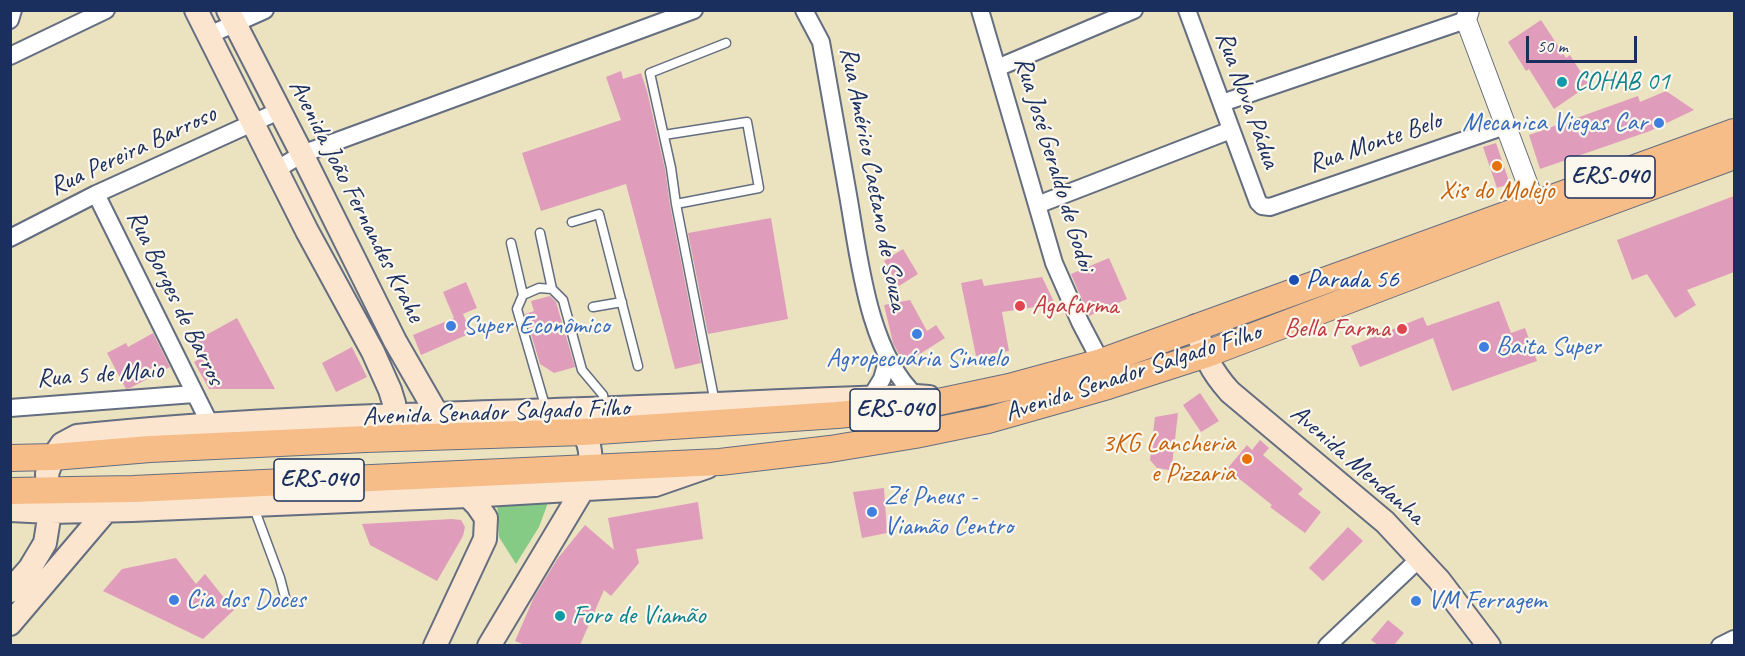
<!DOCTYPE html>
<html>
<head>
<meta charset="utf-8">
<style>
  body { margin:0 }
  #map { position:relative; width:1745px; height:656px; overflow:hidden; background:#ebe2c0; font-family:Caveat,sans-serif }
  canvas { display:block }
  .frame { position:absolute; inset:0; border:12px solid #1b2f5e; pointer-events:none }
  .scale { position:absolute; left:1526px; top:36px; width:111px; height:27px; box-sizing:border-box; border:3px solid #1b2f5e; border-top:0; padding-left:8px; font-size:18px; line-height:21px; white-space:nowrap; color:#1b2f5e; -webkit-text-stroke:4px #fbf7ec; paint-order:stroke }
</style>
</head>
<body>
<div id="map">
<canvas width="1745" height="656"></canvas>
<div class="frame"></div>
<div class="scale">50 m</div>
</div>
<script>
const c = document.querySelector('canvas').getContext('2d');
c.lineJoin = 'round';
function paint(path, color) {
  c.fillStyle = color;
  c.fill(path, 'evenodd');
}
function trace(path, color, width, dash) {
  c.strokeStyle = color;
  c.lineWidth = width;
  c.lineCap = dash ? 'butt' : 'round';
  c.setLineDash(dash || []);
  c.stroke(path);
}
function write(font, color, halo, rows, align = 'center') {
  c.font = font + ' Caveat,sans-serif';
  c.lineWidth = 4.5;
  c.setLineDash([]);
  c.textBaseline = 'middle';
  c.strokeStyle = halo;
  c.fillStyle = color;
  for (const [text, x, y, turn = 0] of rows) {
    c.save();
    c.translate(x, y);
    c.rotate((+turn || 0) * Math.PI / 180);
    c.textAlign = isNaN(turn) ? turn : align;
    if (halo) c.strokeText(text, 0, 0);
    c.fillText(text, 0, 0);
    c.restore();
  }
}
const green = new Path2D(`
  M549,500L539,527L516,564L499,537L497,501Z`);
const building = new Path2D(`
  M1541,20L1566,58L1570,55L1589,85L1554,109L1529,69L1526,71L1508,42Z
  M621,71L623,79L641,73L647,91L665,169L670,205L701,363L675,369L626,184L541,211L522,153L621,120L606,77Z
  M1666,91L1694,110L1650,131L1540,169L1529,135L1638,96L1640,102Z
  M1496,143L1510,184L1497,188L1483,147Z
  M1734,196V272L1687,290L1696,305L1675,318L1647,274L1632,280L1617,240Z
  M771,218L788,319L708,334L688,233Z
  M903,249L918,274L899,286L884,261Z
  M1109,258L1127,299L1089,316L1071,274Z
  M1042,277L1055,304L1002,312L1009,351L976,356L961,283L982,279L984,286Z
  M466,282L477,308L463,314L471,333L421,355L413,335L454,318L443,292Z
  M550,296L556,302L575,367L554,373L540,364L525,314L534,311L531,301Z
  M910,300L927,331L936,325L945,338L904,364L893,343L884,305Z
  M1499,301L1511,333L1525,328L1537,361L1452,391L1433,338L1360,367L1351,346L1423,317L1427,326Z
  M237,318L275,389H209L194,362L205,356L197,340Z
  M153,333L170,367L130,388L126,389L107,353L126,343L128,347Z
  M352,347L367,377L336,392L322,363Z
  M1200,393L1219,421L1201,432L1183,405Z
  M1178,413L1172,466L1170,465L1169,470L1157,468L1150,460L1155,417Z
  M1260,440L1269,448L1263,455L1303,489L1298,494L1321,512L1305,533L1270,507L1272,505L1227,469L1247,445L1252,450Z
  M884,488L887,533L862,538L853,492Z
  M698,502L703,539L636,549L639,563L611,596L604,590L580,645H525L515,641L534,597L558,558L585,525L614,550L608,518Z
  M452,519L461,520L465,527L463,536L437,581L370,545L362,524Z
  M1348,527L1363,541L1323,581L1309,568Z
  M176,558L196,584L205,574L234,610L203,639L103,591L122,569Z
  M1388,620L1404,633L1394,645H1378L1371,640Z`);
const service = new Path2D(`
  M664,135L747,122L759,188L676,204
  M572,222L599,214L638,366
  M540,233L552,289
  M511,243L523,295
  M593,307L622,302
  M715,403L676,204L671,168L650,73L726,43
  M546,409L517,309L523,295L539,288L552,289L563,300L582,370L603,395L605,408
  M254,508L280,578L286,601`);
const minor = new Path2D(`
  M804,10L821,42C830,93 839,144 848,195C859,257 868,352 916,396
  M980,10L1054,263L1080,322L1101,362
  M1187,10L1258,202L1262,206L1270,207L1505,126
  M10,20L13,10
  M209,35L265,10
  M10,56L106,10
  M997,68L1134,10
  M1222,103L1466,20
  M276,170L302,154L694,10
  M96,194L210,424
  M1037,205L1231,130
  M10,238L96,194L279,111
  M871,397L882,379L888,358
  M10,408L194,394
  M1327,646L1419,559
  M1720,646L1734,639`);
const tertiary = new Path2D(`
  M1469,10L1466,20L1535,204`);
const secondary = new Path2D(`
  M196,10L307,231L373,352L390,390L394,403L395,416
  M228,10L302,154L395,341L437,414
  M1196,326C1203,354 1211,371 1230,392L1385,522L1439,580L1489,646
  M10,510L50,512L132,510L468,496L655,485L707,467
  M10,591L30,568L45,543L50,512L47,474L53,457L62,444L77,436C245,418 415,415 585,409C695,406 805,399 916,396L929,397
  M10,624L106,511
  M435,646L485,539L486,518L477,505L468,496
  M489,646L583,489C592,459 597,442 570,420`);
const primary = new Path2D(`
  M10,458L53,457L150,449L366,439L583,432L837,415L910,408L1009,387L1101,362L1734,132
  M10,491L133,489L720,462L830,449L915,435L988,420L1108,386L1204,355L1493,245L1734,156`);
const markers = [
  [1562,82,6,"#0f9aa8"],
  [1659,123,6,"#3f7fe0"],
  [1497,166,6,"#e8710a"],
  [1294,280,6,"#1a4fb4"],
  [1020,306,6,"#e0444e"],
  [451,326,6,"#3f7fe0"],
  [1402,329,6,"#e0444e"],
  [917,334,6,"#3f7fe0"],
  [1484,347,6,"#3f7fe0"],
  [1247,459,6,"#e8710a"],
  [872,512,6,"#3f7fe0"],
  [174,600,6,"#3f7fe0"],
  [1416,601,6,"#3f7fe0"],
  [560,616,6,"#0f9aa8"]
];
const shields = [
  [1610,177,90],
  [895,410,90],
  [319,480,90]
];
const shieldNames = [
  ["ERS-040",1610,177],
  ["ERS-040",895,410],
  ["ERS-040",319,480]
];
const cultureNames = [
  ["COHAB 01",1574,82],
  ["Foro de Viamão",572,616]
];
const streetNames = [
  ["Rua Nova Pádua",1247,100,70],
  ["Rua Monte Belo",1375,143,-19],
  ["Rua Pereira Barroso",133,151,-25],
  ["Rua José Geraldo de Godoi",1054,164,73],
  ["Rua Américo Caetano de Souza",873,179,79],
  ["Avenida João Fernandes Krahe",356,201,63],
  ["Rua Borges de Barros",175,298,64],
  ["Avenida Senador Salgado Filho",1133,373,-18],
  ["Rua 5 de Maio",100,375,-4],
  ["Avenida Senador Salgado Filho",496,413,-2],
  ["Avenida Mendanha",1357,465,41]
];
const shopNames = [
  ["Mecanica Viegas Car",1647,123,"right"],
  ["Super Econômico",463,326],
  ["Baita Super",1496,347],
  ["Agropecuária Sinuelo",917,359,"center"],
  ["Zé Pneus -",884,497],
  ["Viamão Centro",884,527],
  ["Cia dos Doces",186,600],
  ["VM Ferragem",1428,601]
];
const foodNames = [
  ["Xis do Molejo",1497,191],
  ["3KG Lancheria",1235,444,"right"],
  ["e Pizzaria",1235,474,"right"]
];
const transitNames = [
  ["Parada 56",1306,280]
];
const healthNames = [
  ["Agafarma",1032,306],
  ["Bella Farma",1390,329,"right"]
];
paint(green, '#86cb85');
paint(building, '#df9dbb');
trace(service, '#646e80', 11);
trace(minor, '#646e80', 20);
trace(tertiary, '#646e80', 22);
trace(secondary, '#646e80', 26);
trace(primary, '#646e80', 28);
trace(service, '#fff', 8);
trace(minor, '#fff', 16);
trace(tertiary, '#fff', 20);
trace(secondary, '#fce5cf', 22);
trace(primary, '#f7bd88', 26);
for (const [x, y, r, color] of markers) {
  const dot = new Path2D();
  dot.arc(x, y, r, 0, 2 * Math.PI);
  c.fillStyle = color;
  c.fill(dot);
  trace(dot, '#fbf7ec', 2);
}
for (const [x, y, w] of shields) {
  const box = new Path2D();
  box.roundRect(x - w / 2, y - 21, w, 42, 4.5);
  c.fillStyle = '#fbf7ec';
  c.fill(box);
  trace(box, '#1b2f5e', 1.5);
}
write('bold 24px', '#1b2f5e', null, shieldNames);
write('26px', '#0d838f', '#fbf7ec', cultureNames, 'left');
write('26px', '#1b2f5e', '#fbf7ec', streetNames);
write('26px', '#366cbe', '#fbf7ec', shopNames, 'left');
write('26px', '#c56008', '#fbf7ec', foodNames);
write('26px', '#164399', '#fbf7ec', transitNames, 'left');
write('26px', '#be3a42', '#fbf7ec', healthNames, 'left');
</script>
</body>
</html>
